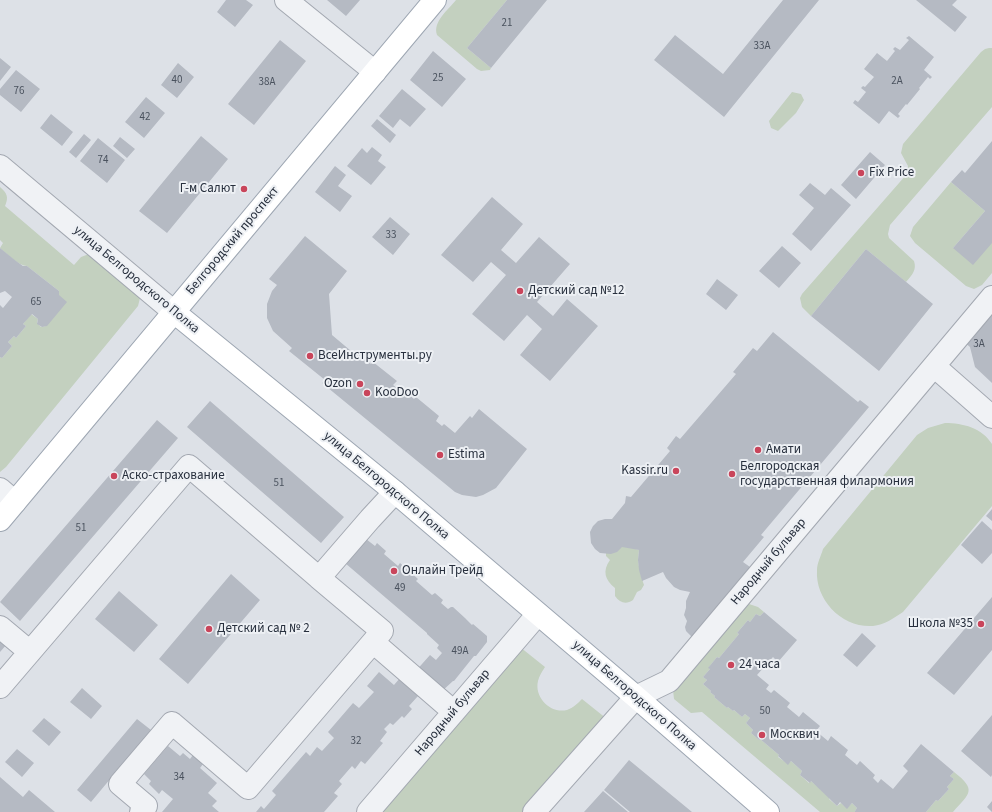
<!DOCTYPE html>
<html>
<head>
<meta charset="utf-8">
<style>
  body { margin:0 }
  canvas { display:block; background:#dde1e7 }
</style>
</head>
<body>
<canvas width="992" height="812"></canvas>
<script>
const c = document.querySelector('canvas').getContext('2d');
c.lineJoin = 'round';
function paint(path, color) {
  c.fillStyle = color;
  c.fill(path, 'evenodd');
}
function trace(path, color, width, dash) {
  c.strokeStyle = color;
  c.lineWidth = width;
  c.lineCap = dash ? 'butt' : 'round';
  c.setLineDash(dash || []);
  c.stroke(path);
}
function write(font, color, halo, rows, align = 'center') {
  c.font = font + ' "Source Sans 3",sans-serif';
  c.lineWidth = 4;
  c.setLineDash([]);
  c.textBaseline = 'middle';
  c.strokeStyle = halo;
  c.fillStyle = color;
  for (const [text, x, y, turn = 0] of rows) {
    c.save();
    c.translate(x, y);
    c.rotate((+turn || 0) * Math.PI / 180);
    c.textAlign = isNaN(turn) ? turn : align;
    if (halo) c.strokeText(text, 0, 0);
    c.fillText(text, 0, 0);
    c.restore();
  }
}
const green = new Path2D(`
  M456,0H507L467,48L491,68L490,70L481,71L477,69L437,35C432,22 449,9 456,0Z
  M989,48H992V107L890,225L888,234L889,238L914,261C917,270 912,275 906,282L866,249L811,316L802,307L800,298L802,294L906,175L908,166L901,153L903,144L981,52L985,49Z
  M792,92L801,94L804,100L796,113L778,131L771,128L769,121Z
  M951,182L985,211L953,248L992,243V273L982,285L974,289L966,286L915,243L910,236L913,227Z
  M0,187C7,193 9,197 5,206L74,265L81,257L89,254L138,294L140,298L138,306L6,467L0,472V357L2,358L12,346L8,342L14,336L16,338L26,326L23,324L31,314L38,319L37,323L41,327L46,326L59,295V291L27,266C19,266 7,254 0,248L3,243L0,240Z
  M945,423C963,423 982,428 992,444V506L903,612C894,618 884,625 873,626C842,628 815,600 817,570C817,563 821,556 823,549L917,435L928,428Z
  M618,544L639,550C637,565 640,572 644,585L641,590L637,592L633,600C626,605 620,603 615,596V588C605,580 602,571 610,560L606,556V551Z
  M749,604L758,607L764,612L760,616L756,614L750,622L748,620L737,633L739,634L719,658L717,657L709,667L710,669L703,677L707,680L703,684L711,691L710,692L715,696L714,697L727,708L728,707L733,711L734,710L742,717L745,714L750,718L746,723L753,730L751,733L759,740L760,739L779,755L778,757L788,764L791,761L802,771L800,775L809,783L811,781L829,797V799L837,806L841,803L847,808L852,803L857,808L855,811V812H820L702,712L691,713L674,699L673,690L745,605Z
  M520,647L545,667C542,672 539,676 538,681C534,698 551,714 567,710C573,708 578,703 582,699L612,723L533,812H378Z
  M954,772C977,790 970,793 953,812H926L936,800L938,801L949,789L947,787L954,779L950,776Z`);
const building = new Path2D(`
  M226,0H246L253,5L235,27L217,12Z
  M327,0H360L346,16Z
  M507,0H547L491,68L467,48Z
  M783,0H819L724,117L654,60L675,35L723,74Z
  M916,0H957L952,5L967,17L955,32Z
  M909,36L934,57L924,70L932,77L930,79L928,77L919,88L920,89L907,105L906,104L898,114L900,116L898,118L889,111L879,124L853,103L855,100L858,102L866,92L861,88L863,86L865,87L874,77L864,69L877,53L887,61L895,51L893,49L895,47L900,50L909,40L906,38Z
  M280,40L306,61L254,125L228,104Z
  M433,51L466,79L442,107L410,80Z
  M0,58L11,67L0,81Z
  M178,63L194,77L177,98L161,85Z
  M16,70L40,89L21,112L0,95V89Z
  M402,89L426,109L410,127L400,119L393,128L379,116Z
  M146,97L165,113L144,138L125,122Z
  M51,114L73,132L62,146L40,128Z
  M377,119L396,135L390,143L371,126Z
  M84,134L91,140L76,158L69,152Z
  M201,136L228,159L167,233L139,211Z
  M120,137L135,149L127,158L113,146Z
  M98,138L125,160L107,183L80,161Z
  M992,141V243L973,265L953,248L985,211L951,182L962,170L965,173Z
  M372,147L382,155L378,161L386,167L371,185L347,166L362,148L367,153Z
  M870,152L885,165L856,199L841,185Z
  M335,166L346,175L338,186L352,196L340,212L315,192Z
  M810,183L825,195L831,188L851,205L811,251L792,234L814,208L799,195Z
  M492,197L523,224L501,250L516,263L539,237L570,264L537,302L553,316L567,299L598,326L550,381L520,355L542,329L527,315L504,341L472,314L506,275L491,262L473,282L441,255Z
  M390,217L410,234L393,255L372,237Z
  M305,236L347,271L329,294L332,335L357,356L359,354L371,364L373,362L397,381L393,385L401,391L402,389L414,399L416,397L439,416L436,421L442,426L444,424L455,433L470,416L472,418L479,409L527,449L496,488L483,495L476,497L462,495L455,492L322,383L325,380L289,351L292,348L273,331L267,318V304L272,291L277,285L269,279Z
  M782,246L801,263L779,288L759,271Z
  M0,248L16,261L23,266H27L59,291V295L67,302L47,326L42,327L37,324L38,319L32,314L23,324L26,326L16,338L14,336L8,342L12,346L2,358L0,357V305L3,308L12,297L5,291L0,293Z
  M866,249L933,304L879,371L811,316Z
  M717,279L738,295L726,310L706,294Z
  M992,310V383L975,367L970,347L964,342Z
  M773,332L858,402L860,400L869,407L761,535L764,537L743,562L750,567L740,579L744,583L694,636H691L686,631L685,627L687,621L684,615L686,608V601L690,592L680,590L674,587L666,578L663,572L642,581L639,570L638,560L639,550L622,547L617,552L611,554L600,553L595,549L591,543L590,532L593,526L598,521L605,519H612L625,503L626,496L631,497L670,451L667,448L676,436L680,439L736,374L733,372L753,348L757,351Z
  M210,401L344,517L321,543L187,427Z
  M157,420L178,438L20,621L0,602Z
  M992,509V521L986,516Z
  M982,521L992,530V553L982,564L961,545Z
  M366,539L375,546L377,543L386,551L384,554L398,566L400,563L418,579L416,581L432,595L435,593L443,600L441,603L448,609L451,607H453L465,618L472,625L473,624L487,636V642L476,656H474L454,681H453L441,692L427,686L409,706L412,709L404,718L402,716L393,725L390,723L384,729L387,732L380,741L383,743L365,764L361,761L355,769L352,766L339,781L342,784L334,793L338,796L324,812H256L261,806L264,809L276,795L272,791L306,752L310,756L317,747L322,751L334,738L328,732L353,703L359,708L374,692L367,686L379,672L394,685L400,678L414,673L430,655L436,660L442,653L437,648L439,645L427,634V633L345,563Z
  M231,574L260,600L188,684L159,659Z
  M119,591L158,625L134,652L95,619Z
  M992,597V650L954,695L927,673Z
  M764,612L797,640L778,662L773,657L757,675L769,685L766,689L771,693L774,690L790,703L787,707L799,717L803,712L820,726L816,731L828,741L831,736L848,750L845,755L857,765L860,761L875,775L873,778L878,783L881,779L893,789L908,771L903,766L921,744L954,772L950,776L954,779L947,787L949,789L938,801L936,800L926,812H855V811L857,808L852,803L847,809L840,802L837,806L811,781L810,783L800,775L802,771L791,761L788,765L778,756L779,755L760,739L759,740L751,733L753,730L746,723L750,718L745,714L742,717L734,710L733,711L728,707L727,708L714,697L715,696L710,692L711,691L703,684L707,680L703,677L710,669L708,668L717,657L719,658L739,634L737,633L748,620L750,622L756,614L760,616Z
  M862,633L876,646L857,667L843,655Z
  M0,638L7,644L0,652Z
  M82,688L102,706L91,719L70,702Z
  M992,715V775L991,777L961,751Z
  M44,718L61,732L49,746L32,731Z
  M137,719L151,730L91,802L77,790Z
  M168,746L180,756L183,753L190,759L193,755L203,764L200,768L217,783L208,793L217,801L212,806L219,812H162L173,799L162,790L159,794L149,784L151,781L144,774Z
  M17,749L34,763L22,777L5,762Z
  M629,760L692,812H630L604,790Z
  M0,777L23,797L29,790L55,812H0Z
  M603,791L628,812H584Z
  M992,801V812L987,807Z`);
const minor = new Path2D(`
  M286,0L375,72
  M0,166L174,312
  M934,366L992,417
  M0,489L15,502
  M319,578L382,631L373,642
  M0,627L30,652
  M0,687L189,466L319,578L370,519L395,492
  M141,812L146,806L120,784L172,723L248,788L373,642L454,712
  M368,812L538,614
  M534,812L636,697L669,681L992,297`);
const major = new Path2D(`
  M174,312L395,492L636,697L768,812
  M0,520L435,0`);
const markers = [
  [861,173,4,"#c9455b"],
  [244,189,4,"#c9455b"],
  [520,291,4,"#c9455b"],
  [310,356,4,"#c9455b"],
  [360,384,4,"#c9455b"],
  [367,393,4,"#c9455b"],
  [758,450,4,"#c9455b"],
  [440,455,4,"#c9455b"],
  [676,471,4,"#c9455b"],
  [732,474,4,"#c9455b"],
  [114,476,4,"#c9455b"],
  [394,571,4,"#c9455b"],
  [981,624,4,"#c9455b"],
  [209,629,4,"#c9455b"],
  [731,665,4,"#c9455b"],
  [762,735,4,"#c9455b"]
];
const numberNames = [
  ["21",507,24],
  ["33А",762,47],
  ["25",438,79],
  ["40",177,81],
  ["2А",897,82],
  ["38А",267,83],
  ["76",19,92],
  ["42",145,118],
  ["74",103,161],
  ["33",391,236],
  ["65",36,303],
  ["3А",979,345],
  ["51",279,484],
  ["51",81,529],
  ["49",400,589],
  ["49А",460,652],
  ["50",765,712],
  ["32",356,742],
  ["34",179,778]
];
const poiNames = [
  ["Fix Price",869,173],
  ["Г-м Салют",236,189,"right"],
  ["Детский сад №12",528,291],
  ["ВсеИнструменты.ру",318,356],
  ["Ozon",352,384,"right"],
  ["KooDoo",375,393],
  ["Амати",766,450],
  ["Estima",448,455],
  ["Белгородская",740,467],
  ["государственная филармония",740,482],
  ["Kassir.ru",668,471,"right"],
  ["Аско-страхование",122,476],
  ["Онлайн Трейд",402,571],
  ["Школа №35",973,624,"right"],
  ["Детский сад № 2",217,629],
  ["24 часа",739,665],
  ["Москвич",770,735]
];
const streetNames = [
  ["Белгородский проспект",233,241,-50],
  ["улица Белгородского Полка",136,280,40],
  ["улица Белгородского Полка",386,486,40],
  ["Народный бульвар",769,562,-50],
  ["улица Белгородского Полка",634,696,41],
  ["Народный бульвар",453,713,-50]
];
paint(green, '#c3d0bf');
paint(building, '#b5bac3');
trace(minor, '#a3a8b1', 24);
trace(major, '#9da6b2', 24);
trace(minor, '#f0f2f5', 22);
trace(major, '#fff', 22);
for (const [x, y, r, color] of markers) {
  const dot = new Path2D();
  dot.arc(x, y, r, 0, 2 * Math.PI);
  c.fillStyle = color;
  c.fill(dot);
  trace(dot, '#edf0f4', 1.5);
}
write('11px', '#4a525e', null, numberNames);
write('13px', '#272f3d', '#edf0f4', poiNames, 'left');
write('13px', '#272f3d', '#edf0f4', streetNames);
</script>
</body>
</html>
